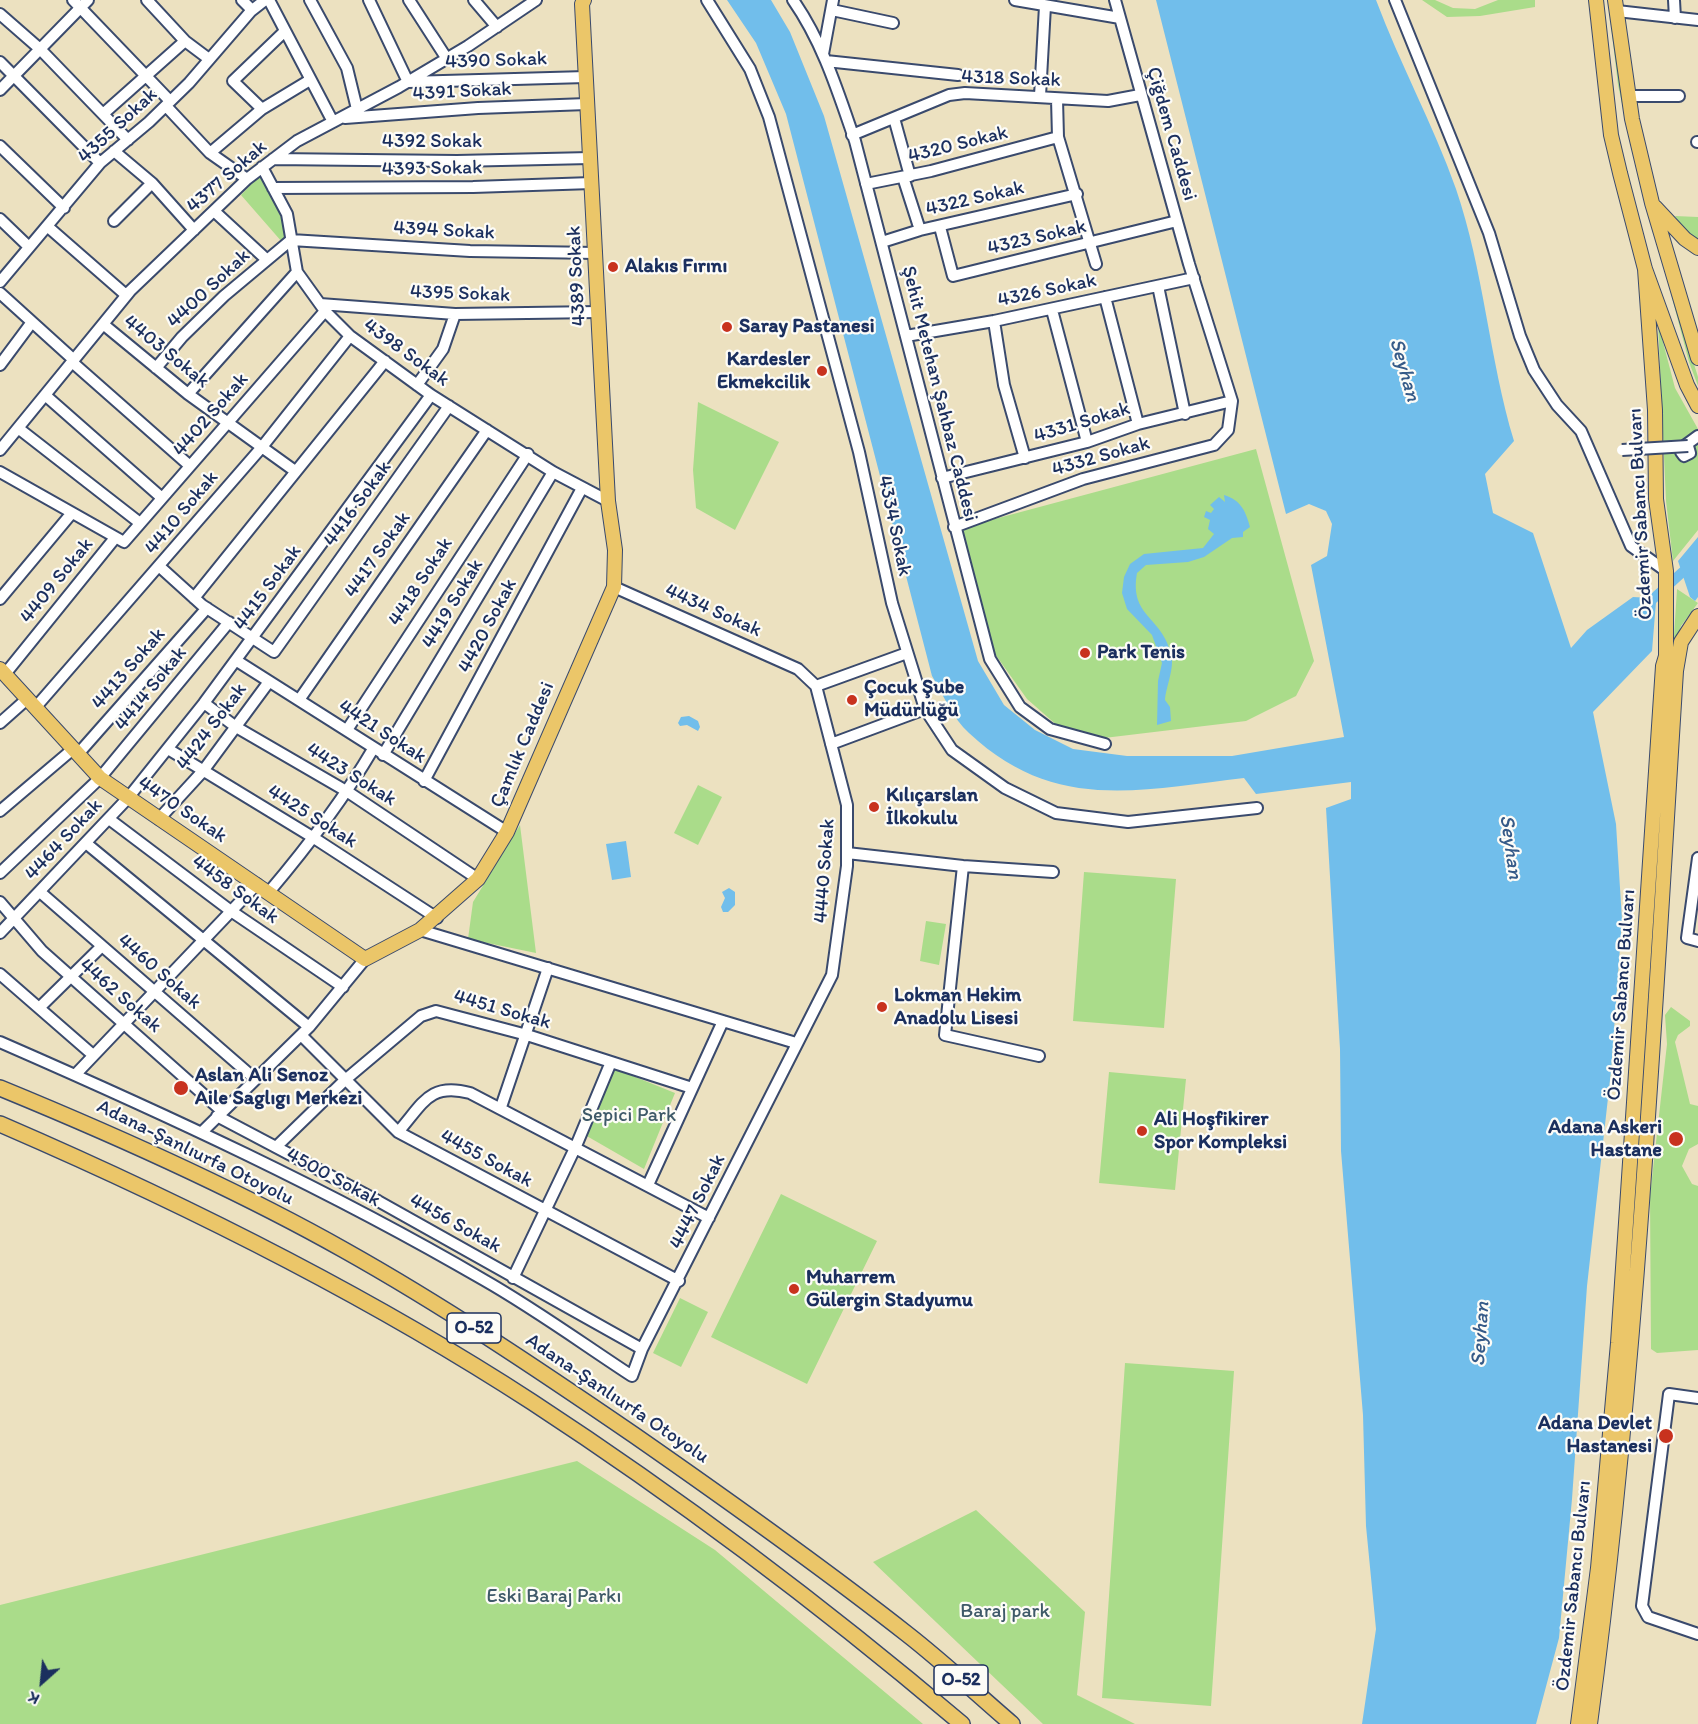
<!DOCTYPE html>
<html>
<head>
<meta charset="utf-8">
<style>
  body { margin:0 }
  #map { position:relative; width:1698px; height:1724px; overflow:hidden; background:#ece1c0; font-family:Itim,sans-serif }
  canvas { display:block }
  .north { position:absolute; left:12px; top:1652px; width:60px; height:60px; -webkit-text-stroke:4px #fdfcf7; paint-order:stroke; rotate:207deg; font-size:16px; font-weight:700; line-height:24px; text-align:center; color:#1b2f5e }
  .north::after { content:''; display:block; margin:auto; width:21px; height:27px; background:#1b2f5e; clip-path:polygon(50% 0,100% 100%,50% 72%,0 100%) }
</style>
</head>
<body>
<div id="map">
<canvas width="1698" height="1724"></canvas>
<div class="north">K</div>
</div>
<script>
const c = document.querySelector('canvas').getContext('2d');
c.lineJoin = 'round';
function paint(path, color) {
  c.fillStyle = color;
  c.fill(path, 'evenodd');
}
function trace(path, color, width, dash) {
  c.strokeStyle = color;
  c.lineWidth = width;
  c.lineCap = dash ? 'butt' : 'round';
  c.setLineDash(dash || []);
  c.stroke(path);
}
function write(font, color, halo, rows, align = 'center') {
  c.font = font + ' Itim,sans-serif';
  c.lineWidth = 4.5;
  c.setLineDash([]);
  c.textBaseline = 'middle';
  c.strokeStyle = halo;
  c.fillStyle = color;
  for (const [text, x, y, turn = 0] of rows) {
    c.save();
    c.translate(x, y);
    c.rotate((+turn || 0) * Math.PI / 180);
    c.textAlign = isNaN(turn) ? turn : align;
    if (halo) c.strokeText(text, 0, 0);
    c.fillText(text, 0, 0);
    c.restore();
  }
}
const green = new Path2D(`
  M1422,0H1435L1453,8L1475,9L1498,0H1535V7L1480,16L1447,17Z
  M1608,0H1612L1684,332L1698,377V386L1689,362L1628,131L1618,85Z
  M264,171L287,214L290,238L282,242L241,195Z
  M1675,216L1698,217V243L1683,229Z
  M1658,323L1675,388L1698,429V530L1673,561L1666,501Z
  M698,402L779,442L735,530L696,508L693,470Z
  M1256,449L1314,661L1296,696L1246,721L1104,738L1059,727L1027,699L995,654L961,528Z
  M1677,589L1698,603L1681,626L1675,643L1666,761Z
  M1663,775H1666L1632,1267L1595,1626Z
  M698,785L722,797L698,845L674,833Z
  M520,825L536,953L468,939L473,902Z
  M1084,872L1176,879L1164,1028L1073,1021Z
  M926,921L946,924L939,965L920,961Z
  M1671,1007L1690,1021V1026L1678,1035L1675,1042L1690,1104L1698,1106V1144L1689,1149L1682,1166L1692,1184L1698,1186V1350L1657,1353L1651,1349L1650,1196L1667,1044L1665,1015Z
  M613,1068L675,1093L644,1169L585,1135Z
  M1109,1072L1186,1079L1175,1190L1099,1183Z
  M781,1194L877,1241L807,1384L711,1337Z
  M680,1298L708,1312L681,1367L653,1353Z
  M1125,1363L1234,1371L1211,1706L1102,1698Z
  M577,1461L715,1550L923,1724H0V1605Z
  M976,1510L1085,1612L1077,1695L1135,1724H1043L873,1562Z`);
const water = new Path2D(`
  M727,0H771L790,32L824,116L978,661L1004,705L1035,730L1073,749L1127,756H1232L1344,737L1311,565L1327,556L1332,524L1326,511L1309,504L1286,514L1156,0H1376C1400,64 1433,124 1456,189C1484,271 1489,358 1514,441L1485,474L1493,513L1533,533L1571,648L1587,630L1633,597L1652,598L1656,602L1652,651L1593,712L1616,824L1622,920L1611,1071L1587,1286L1572,1499L1559,1638L1536,1724H1362L1376,1629L1366,1526L1363,1415L1341,1151L1340,1049L1326,808L1351,799V782L1256,794L1244,778C1140,790 1054,813 969,733C953,719 943,694 932,676L786,114L756,43Z
  M1224,495C1241,500 1246,512 1250,527L1243,532V537L1232,538L1204,557L1188,562L1146,565L1137,573C1129,617 1162,616 1171,654C1175,668 1166,686 1165,700L1170,707L1171,721L1157,725L1158,681L1162,663L1152,635L1127,609L1122,593L1124,577L1130,564L1144,554L1203,548L1214,534L1208,529L1210,520L1204,517L1206,511L1211,513L1214,509L1210,505L1219,497L1225,502Z
  M1698,537V597L1695,601L1690,597L1678,561Z
  M689,716L698,721L700,727L698,731L687,725L680,726L678,723L681,717Z
  M626,841L631,877L612,880L606,844Z
  M729,888L735,892V905L728,912H723L721,907L725,898L722,892Z`);
const canal = new Path2D(`
  M1643,608L1698,558`);
const minor = new Path2D(`
  M73,0L170,101
  M147,0L185,41L209,59
  M242,0L252,10
  M269,0L333,122
  M310,0L347,68L357,109
  M369,0L408,82L586,77
  M409,0L447,59
  M474,0L497,27
  M707,0L750,69L769,117L859,452L892,603L925,709L952,750L1005,788L1056,813L1128,822L1257,808
  M793,0C823,43 838,92 855,141L990,659L1020,707L1050,729L1105,744
  M1015,0L1120,18
  M1395,0L1489,233L1520,336L1534,370L1557,405L1581,431L1631,546L1666,571
  M1674,0L1675,18
  M832,10L893,23
  M1617,11L1698,20
  M0,14L40,49L128,140
  M823,54L833,0
  M826,61L958,75
  M0,62L100,163
  M0,90L88,0
  M1040,96L1045,6
  M1628,96H1679
  M1057,99L1058,137L1096,264
  M166,106L210,153L247,179
  M262,109L233,81L285,31
  M103,114L185,41
  M345,118L478,108L587,104
  M894,118L910,176
  M852,135L949,95L965,93L1108,101L1140,95
  M1697,142H1698
  M0,146L64,208
  M114,151L152,183L194,230
  M210,153L262,109L310,80
  M273,159L457,161L590,158
  M262,167L287,214L297,272L325,311L350,336L431,395L553,472L608,501
  M903,177L920,230
  M866,184L931,171L1058,137
  M273,188L473,187L592,183
  M214,211L266,259
  M0,219L29,247
  M114,221L152,183
  M47,226L126,295
  M940,227L953,276L1177,221
  M882,242L920,230L1077,194
  M0,282L100,163L149,122L189,83L251,11L265,0
  M1158,286L1185,414
  M0,293L74,360
  M1105,297L1138,424
  M320,304L455,314L599,312
  M1052,310L1087,442
  M994,321L1004,385L1025,458
  M103,324L188,394L295,471
  M906,336L994,321L1194,278
  M72,362L190,466
  M0,365L32,322
  M156,368L182,337L224,296L291,240L470,251L596,253
  M417,385L443,349L455,314
  M188,394L297,272
  M45,395L162,498
  M18,428L140,523
  M1688,446L1690,453L1684,456L1681,452L1683,447L1698,436
  M0,450L130,291L247,179L297,141L399,87L468,46L536,0
  M0,472L124,542L325,311
  M942,478L1087,442L1138,424L1232,401
  M954,527L1083,479L1214,445L1228,430L1232,401L1189,264L1115,0
  M160,567L202,605L274,652L449,406
  M194,598L385,361
  M0,599L71,514
  M237,661L507,832
  M5,674L115,538
  M816,686L907,653
  M299,700L487,430
  M204,703L236,727L348,792L478,879
  M35,708L262,447L350,336
  M0,723L27,699
  M347,730L528,454
  M831,744L925,709
  M168,749L314,838L437,918
  M78,754L207,608
  M383,755L553,472
  M424,781L582,488
  M0,811L73,749
  M109,819L231,911L343,987
  M159,819L203,771L268,683
  M87,844L309,1027
  M847,853L963,866L1053,872
  M1698,858L1687,938L1698,941
  M963,866L945,1035L1039,1056
  M0,873L100,778L229,622
  M40,892L255,1079
  M269,892C308,846 343,800 373,749
  M0,902L42,951L222,1111
  M420,930L796,1043
  M0,933L128,798L204,703L431,395
  M0,974L93,1055
  M39,1008L102,946
  M301,1035L398,1132L679,1281
  M0,1042C165,1114 328,1189 484,1280C535,1309 583,1344 632,1376L642,1349L832,975L847,866V805L816,686L798,669L614,587
  M75,1075L257,884
  M501,1107L548,968
  M217,1116L378,1201L642,1349
  M202,1132L309,1027L365,959
  M398,1132C423,1104 429,1082 470,1093L709,1218
  M276,1147L345,1080L421,1016L436,1011L527,1035L692,1088
  M648,1185L723,1021
  M513,1278L576,1146L611,1062
  M1698,1398L1669,1394L1642,1606L1648,1617L1698,1634`);
const major = new Path2D(`
  M1596,0L1611,135L1620,173L1645,269L1687,385L1698,406
  M1615,0L1632,119L1652,203L1698,358
  M1655,207L1685,239L1698,248
  M0,669L100,778L365,959L420,930L478,879L507,832L614,587L615,550L608,501L582,4L584,0
  M1578,1724L1598,1568L1618,1343L1663,666L1666,656V571L1656,499L1655,410L1645,269
  M1590,1724C1637,1375 1654,1022 1676,671L1681,642L1698,616`);
const highway = new Path2D(`
  M0,1088C117,1136 234,1188 344,1250C444,1306 539,1370 634,1435C726,1499 818,1564 907,1634C943,1662 977,1694 1012,1724
  M0,1124C183,1203 364,1293 532,1402C682,1500 825,1608 962,1724`);
const minorBridge = new Path2D(`
  M1622,450L1688,446`);
const markers = [
  [613,267,6,"#c8321e"],
  [727,327,6,"#c8321e"],
  [822,371,6,"#c8321e"],
  [1085,653,6,"#c8321e"],
  [852,700,6,"#c8321e"],
  [874,807,6,"#c8321e"],
  [882,1007,6,"#c8321e"],
  [181,1088,8,"#c8321e"],
  [1142,1131,6,"#c8321e"],
  [1676,1139,8,"#c8321e"],
  [794,1289,6,"#c8321e"],
  [1666,1436,8,"#c8321e"]
];
const shields = [
  [474,1328,54],
  [961,1680,54]
];
const shieldNames = [
  ["O-52",474,1328],
  ["O-52",961,1680]
];
const streetNames = [
  ["4390 Sokak",496,61,-2],
  ["4318 Sokak",1011,79,2],
  ["4391 Sokak",462,92,-3],
  ["4355 Sokak",118,126,-43],
  ["Çiğdem Caddesi",1171,134,74],
  ["4392 Sokak",432,142],
  ["4320 Sokak",958,145,-14],
  ["4393 Sokak",432,169,-1],
  ["4377 Sokak",227,177,-41],
  ["4322 Sokak",975,199,-13],
  ["4394 Sokak",444,231,3],
  ["4323 Sokak",1037,238,-13],
  ["4389 Sokak",577,276,-93],
  ["4400 Sokak",209,289,-43],
  ["4326 Sokak",1047,291,-12],
  ["4395 Sokak",460,294,2],
  ["4403 Sokak",166,352,39],
  ["4398 Sokak",406,353,36],
  ["Şehit Metehan Şahbaz Caddesi",939,394,76],
  ["4402 Sokak",211,415,-49],
  ["4331 Sokak",1082,423,-17],
  ["4332 Sokak",1101,457,-16],
  ["4416 Sokak",358,504,-54],
  ["4410 Sokak",182,513,-50],
  ["Özdemir Sabancı Bulvarı",1641,514,-93],
  ["4334 Sokak",894,526,78],
  ["4417 Sokak",378,555,-55],
  ["4409 Sokak",57,581,-51],
  ["4418 Sokak",421,582,-57],
  ["4415 Sokak",268,588,-54],
  ["4419 Sokak",453,604,-59],
  ["4434 Sokak",713,611,24],
  ["4420 Sokak",488,626,-62],
  ["4413 Sokak",129,669,-49],
  ["4414 Sokak",151,689,-51],
  ["4424 Sokak",212,727,-53],
  ["4421 Sokak",382,732,33],
  ["Çamlık Caddesi",523,745,-67],
  ["4423 Sokak",351,775,32],
  ["4470 Sokak",182,810,34],
  ["4425 Sokak",312,817,32],
  ["4464 Sokak",64,840,-47],
  ["4440 Sokak",825,871,-86],
  ["4458 Sokak",235,890,36],
  ["4460 Sokak",159,972,41],
  ["Özdemir Sabancı Bulvarı",1622,995,-86],
  ["4462 Sokak",120,996,41],
  ["4451 Sokak",502,1010,16],
  ["Adana-Şanlıurfa Otoyolu",195,1153,26],
  ["4455 Sokak",486,1159,28],
  ["4500 Sokak",333,1178,28],
  ["4447 Sokak",698,1202,-64],
  ["4456 Sokak",455,1224,29],
  ["Adana-Şanlıurfa Otoyolu",617,1399,34],
  ["Özdemir Sabancı Bulvarı",1574,1586,-84]
];
const poiNames = [
  ["Alakıs Fırını",625,267],
  ["Saray Pastanesi",739,327],
  ["Kardesler",810,360,"right"],
  ["Ekmekcilik",810,383,"right"],
  ["Park Tenis",1097,653],
  ["Çocuk Şube",864,688],
  ["Müdürlüğü",864,711],
  ["Kılıçarslan",886,796],
  ["İlkokulu",886,819],
  ["Lokman Hekim",894,996],
  ["Anadolu Lisesi",894,1019],
  ["Aslan Ali Senoz",195,1076],
  ["Aile Saglıgı Merkezi",195,1099],
  ["Ali Hoşfikirer",1154,1120],
  ["Spor Kompleksi",1154,1143],
  ["Adana Askeri",1662,1128,"right"],
  ["Hastane",1662,1151,"right"],
  ["Muharrem",806,1278],
  ["Gülergin Stadyumu",806,1301],
  ["Adana Devlet",1652,1424,"right"],
  ["Hastanesi",1652,1447,"right"]
];
const parkNames = [
  ["Sepici Park",629,1116],
  ["Eski Baraj Parkı",554,1597],
  ["Baraj park",1005,1612]
];
const waterNames = [
  ["Seyhan",1404,370,74],
  ["Seyhan",1510,847,82],
  ["Seyhan",1481,1334,-86]
];
paint(green, '#aadc8a');
paint(water, '#71beeb');
trace(canal, '#71beeb', 10);
trace(minor, '#3a4a6d', 14);
trace(major, '#3a4a6d', 16);
trace(highway, '#3a4a6d', 18);
trace(minor, '#fff', 10);
trace(major, '#ebc669', 14);
trace(highway, '#ebc669', 15);
trace(minorBridge, '#3a4a6d', 14, []);
trace(minorBridge, '#fff', 10);
for (const [x, y, r, color] of markers) {
  const dot = new Path2D();
  dot.arc(x, y, r, 0, 2 * Math.PI);
  c.fillStyle = color;
  c.fill(dot);
  trace(dot, '#fdfcf7', 2);
}
for (const [x, y, w] of shields) {
  const box = new Path2D();
  box.roundRect(x - w / 2, y - 15, w, 30, 4.5);
  c.fillStyle = '#fdfcf7';
  c.fill(box);
  trace(box, '#1b2f5e', 1.5);
}
write('bold 18px', '#1b2f5e', null, shieldNames);
write('20px', '#1b2f5e', '#fdfcf7', streetNames);
write('bold 20px', '#1b2f5e', '#fdfcf7', poiNames, 'left');
write('20px', '#3f5a69', '#fdfcf7', parkNames);
write('italic 21px', '#355a88', '#fdfcf7', waterNames);
</script>
</body>
</html>
